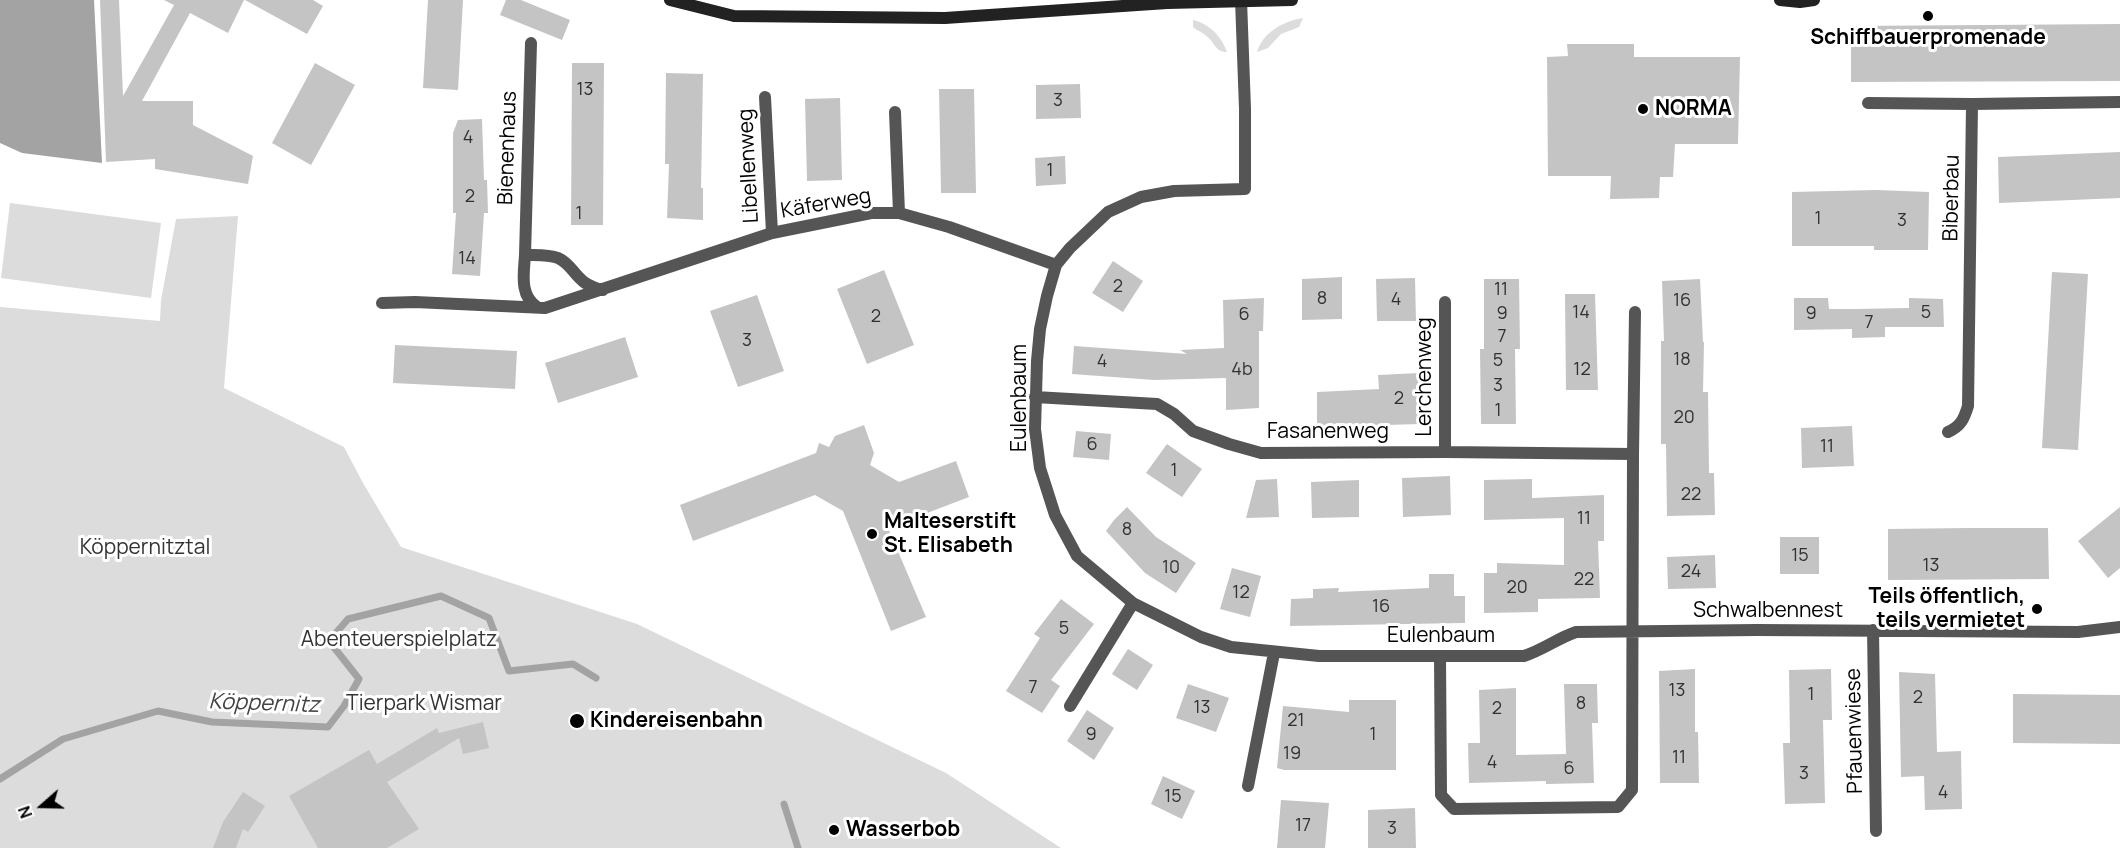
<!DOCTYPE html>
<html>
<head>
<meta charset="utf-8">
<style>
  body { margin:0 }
  #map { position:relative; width:2120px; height:848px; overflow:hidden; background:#fff; font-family:Manrope,sans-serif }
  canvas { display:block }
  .north { position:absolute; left:12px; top:776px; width:60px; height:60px; -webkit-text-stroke:4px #fff; paint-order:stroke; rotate:250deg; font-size:16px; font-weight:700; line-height:24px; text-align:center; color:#000 }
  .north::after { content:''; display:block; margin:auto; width:21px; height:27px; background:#000; clip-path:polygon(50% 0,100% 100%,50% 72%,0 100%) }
</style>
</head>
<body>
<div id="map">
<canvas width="2120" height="848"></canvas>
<div class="north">N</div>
</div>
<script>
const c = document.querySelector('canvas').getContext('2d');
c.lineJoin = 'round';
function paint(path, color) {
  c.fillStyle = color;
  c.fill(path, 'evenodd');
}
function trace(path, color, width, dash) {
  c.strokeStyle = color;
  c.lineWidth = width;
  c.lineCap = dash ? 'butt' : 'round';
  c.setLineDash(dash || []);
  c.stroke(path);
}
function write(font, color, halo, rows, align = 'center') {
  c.font = font + ' Manrope,sans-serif';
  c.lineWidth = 6;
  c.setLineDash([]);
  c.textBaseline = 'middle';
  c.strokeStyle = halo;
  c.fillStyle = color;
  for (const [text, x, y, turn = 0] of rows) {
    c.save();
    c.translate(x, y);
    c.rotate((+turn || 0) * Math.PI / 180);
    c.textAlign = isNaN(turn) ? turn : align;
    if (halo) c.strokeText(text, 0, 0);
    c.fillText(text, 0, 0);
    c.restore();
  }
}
const green = new Path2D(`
  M1303,18L1299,27L1281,34L1268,48L1257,52C1263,32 1284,21 1303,18Z
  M1193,20C1210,24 1221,36 1227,52C1214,52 1215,41 1205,35C1201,31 1197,31 1193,27Z
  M10,203L161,223L151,298L1,278Z
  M238,216L224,388L344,447L363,483L401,547L637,624L946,773L1061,848H0V307L160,321L161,300L176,219Z`);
const water = new Path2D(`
  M0,0H94L102,163L22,153L0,143Z`);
const stream = new Path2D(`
  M0,779L63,739L158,711L212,722L328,727L344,706L359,679L329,641L348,619L441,596L489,618L509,671L573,664L596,678
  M784,804L798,848`);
const building = new Path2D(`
  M100,0H119L123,96L174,5L164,0H244L228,33L190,13L142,101H193V125L253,156L248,184L155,169V159L106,162Z
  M245,0H313L323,6L307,34Z
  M428,0H463L458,90L423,88Z
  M506,0H521L570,20L562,40L500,15Z
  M2120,24V81L1851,82V26Z
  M1567,44H1634V57H1740L1738,144H1675L1673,177H1660L1659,198L1610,199L1611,176H1548L1547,57L1568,56Z
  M315,63L355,85L311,165L272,143Z
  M572,63H604L603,225H571Z
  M666,73L703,74L701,188H703V220L667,218L669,164H665Z
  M1080,84L1081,118L1036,119V85Z
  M939,89H974L976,193H941Z
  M840,98L842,180L807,181L805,99Z
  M482,119L484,180H487L488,213H484L480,276L452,274L456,213H453V133L458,120Z
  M2120,152V198L1999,203L1998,157Z
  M1065,156L1066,184L1036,186L1035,158Z
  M1876,190L1929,192L1928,250H1874V246H1792V192Z
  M1113,261L1143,281L1123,312L1092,293Z
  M884,270L914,345L867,364L837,289Z
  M2052,272L2088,274L2078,450L2042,448Z
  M1342,277V319L1302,320V279Z
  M1415,278L1416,321H1377L1376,279Z
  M1484,279H1519L1520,349H1515L1516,424H1481L1480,349H1484Z
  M1700,279L1703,342H1704L1703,392H1708L1709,473H1714L1715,515L1667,516L1666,444H1661V341H1664L1662,281Z
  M1565,294H1595L1598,390H1566Z
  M757,295L784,371L738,387L710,311Z
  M1264,298L1263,331H1259V408L1226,410V378L1154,380L1072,374L1074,346L1187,354L1180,350L1224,348L1223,300Z
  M1794,298H1828L1829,309H1855L1909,308V298L1943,299L1944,327H1885V337L1852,338V329L1794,330Z
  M625,337L638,377L558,403L545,363Z
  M395,345L517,351L515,389L393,383Z
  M1419,373L1420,424L1317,427V392L1379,389L1378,375Z
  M864,425L874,453L870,465L899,482L956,461L969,497L888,528L926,617L891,631L843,511L815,495L693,541L680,505L816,453L819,443L829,447L835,436Z
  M1852,426L1854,466L1802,468L1801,428Z
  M1076,431L1111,434L1109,460L1073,457Z
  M1167,444L1202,469L1182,497L1146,473Z
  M1450,476L1451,515L1403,517L1402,478Z
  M1277,479L1279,517L1246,518L1256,480Z
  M1532,479V498L1604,495V541H1598L1600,598L1538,599V612L1484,613V573H1497V563L1564,565V518L1484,520V480Z
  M1359,480V517L1312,518L1311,482Z
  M1127,507L1156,537L1196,563L1176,593L1145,573L1106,531L1114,520Z
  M2120,507V568L2108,578L2078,541Z
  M1968,528H2048L2049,579L1888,580V529Z
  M1780,537H1819V574H1780Z
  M1715,555L1716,588L1668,589L1667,557Z
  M1232,568L1261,576L1250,617L1220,609Z
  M1429,574H1454V596H1465V623L1290,626L1291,599L1313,598V589L1339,588L1338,592L1429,588Z
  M1061,599L1094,624L1051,680L1060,686L1042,713L1006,691L1040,638L1034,634Z
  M1128,649L1153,665L1137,690L1112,674Z
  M1695,669V732H1698L1699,783H1660L1659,671Z
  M1831,669L1832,720H1823L1825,803L1785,804L1783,743H1790L1789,670Z
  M1899,672L1935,674L1937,752L1961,751L1962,809L1925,810L1924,776L1901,777Z
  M1188,684L1229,698L1216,732L1176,718Z
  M1564,684H1597L1598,723H1592L1594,783L1546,784V781L1469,783L1468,743H1480L1479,690L1516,688V755L1566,754Z
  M2013,694L2120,695V744L2013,743Z
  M1349,700H1396V770H1284L1277,768L1283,706L1349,712Z
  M1087,710L1114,728L1094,760L1067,741Z
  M483,722L489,748L463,754L459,738L387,782L419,829L387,848H318L289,796L369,750L377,764L437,728L439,733Z
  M1163,776L1195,791L1182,819L1151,804Z
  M243,792L265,806L248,832L243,829L236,848H213L223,822Z
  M1281,800L1329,803L1325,848H1277Z
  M1415,808L1416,848H1368V810Z`);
const street = new Path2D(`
  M1241,0L1245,109V189L1174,191L1141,197L1108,212L1070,248L1056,265L1047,296L1040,329L1037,361L1035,429L1040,468L1055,515L1077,556L1133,603L1201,637L1231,647L1319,656H1524C1543,650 1558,638 1576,632L1757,630L2078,632L2120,627
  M765,97L772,233
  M1868,103L1972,104
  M895,112L899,213
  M525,255L531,43
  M1445,302V452
  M382,303L415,302L545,308L772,233L871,213H899L949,227L1056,265
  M537,307C519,295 524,273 525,255C535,255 548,254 558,258C576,266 574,284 603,290
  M1035,397L1157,404L1174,414L1193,431L1229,444L1261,453L1445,452L1633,454L1632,790L1618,807L1454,809L1441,795L1440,656
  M1948,432C1961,426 1964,419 1968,406L1972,104L2120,102
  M1633,454L1635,312
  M1873,630L1876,831
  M1070,706L1133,603
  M1248,786L1274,653`);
const secondary = new Path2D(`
  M670,0L734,16L945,18L1167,3L1292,0
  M1780,0L1800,2L1814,0`);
const markers = [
  [1928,16,6,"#000"],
  [1643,109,6,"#000"],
  [872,534,6,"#000"],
  [2037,609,6,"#000"],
  [577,721,8,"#000"],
  [834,830,6,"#000"]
];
const numberNames = [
  ["13",585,90],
  ["3",1058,101],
  ["4",468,138],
  ["1",1050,171],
  ["2",470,197],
  ["1",579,214],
  ["1",1818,219],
  ["3",1902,221],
  ["14",467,259],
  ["2",1118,287],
  ["11",1501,290],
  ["8",1322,299],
  ["4",1396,300],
  ["16",1682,301],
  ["14",1581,313],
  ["5",1926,313],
  ["9",1502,314],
  ["9",1811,314],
  ["6",1244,315],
  ["2",876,317],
  ["7",1869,323],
  ["7",1502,337],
  ["3",747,341],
  ["18",1682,360],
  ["5",1498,361],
  ["4",1102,362],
  ["4b",1242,370],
  ["12",1582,370],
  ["3",1498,386],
  ["2",1399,399],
  ["1",1498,411],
  ["20",1684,418],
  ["6",1092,445],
  ["11",1827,447],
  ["1",1174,471],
  ["22",1691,495],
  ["11",1584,519],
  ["8",1127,530],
  ["15",1800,556],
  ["13",1931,566],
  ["10",1171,568],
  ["24",1691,572],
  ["22",1584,580],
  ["20",1517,588],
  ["12",1241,593],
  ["16",1381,607],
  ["5",1064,629],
  ["7",1033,688],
  ["13",1677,691],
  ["1",1811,695],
  ["2",1918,698],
  ["8",1581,704],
  ["13",1202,708],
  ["2",1497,709],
  ["21",1296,721],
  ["9",1091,735],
  ["1",1373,735],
  ["19",1292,754],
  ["11",1679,758],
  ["4",1492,763],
  ["6",1569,769],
  ["3",1804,774],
  ["4",1943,793],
  ["15",1173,797],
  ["17",1303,826],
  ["3",1392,829]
];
const poiNames = [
  ["Schiffbauerpromenade",1928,38,"center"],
  ["NORMA",1655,109],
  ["Malteserstift",884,522],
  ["St. Elisabeth",884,546],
  ["Teils öffentlich,",2025,597,"right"],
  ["teils vermietet",2025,621,"right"],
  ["Kindereisenbahn",590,721],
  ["Wasserbob",846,830]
];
const streetNames = [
  ["Bienenhaus",508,148,-88],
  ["Libellenweg",749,166,-93],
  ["Biberbau",1952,198,-89],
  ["Käferweg",826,204,-10],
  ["Lerchenweg",1425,377,-90],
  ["Eulenbaum",1020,398,-90],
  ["Fasanenweg",1328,432],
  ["Schwalbennest",1768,611],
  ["Eulenbaum",1441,636],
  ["Pfauenwiese",1855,731,-91]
];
const parkNames = [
  ["Köppernitztal",145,548],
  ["Abenteuerspielplatz",399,640],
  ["Tierpark Wismar",424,704]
];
const waterNames = [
  ["Köppernitz",264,704,2]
];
paint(green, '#dcdcdc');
paint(water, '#a3a3a3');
trace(stream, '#a3a3a3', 7);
paint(building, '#c4c4c4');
trace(street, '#555', 12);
trace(secondary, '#222', 12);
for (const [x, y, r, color] of markers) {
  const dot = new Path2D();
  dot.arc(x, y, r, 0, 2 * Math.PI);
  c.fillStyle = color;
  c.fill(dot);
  trace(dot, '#fff', 2);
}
write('18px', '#313131', null, numberNames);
write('bold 21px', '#000', '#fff', poiNames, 'left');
write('21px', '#000', '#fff', streetNames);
write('21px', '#333', '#fff', parkNames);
write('italic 22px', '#444', '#fff', waterNames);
</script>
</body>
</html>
